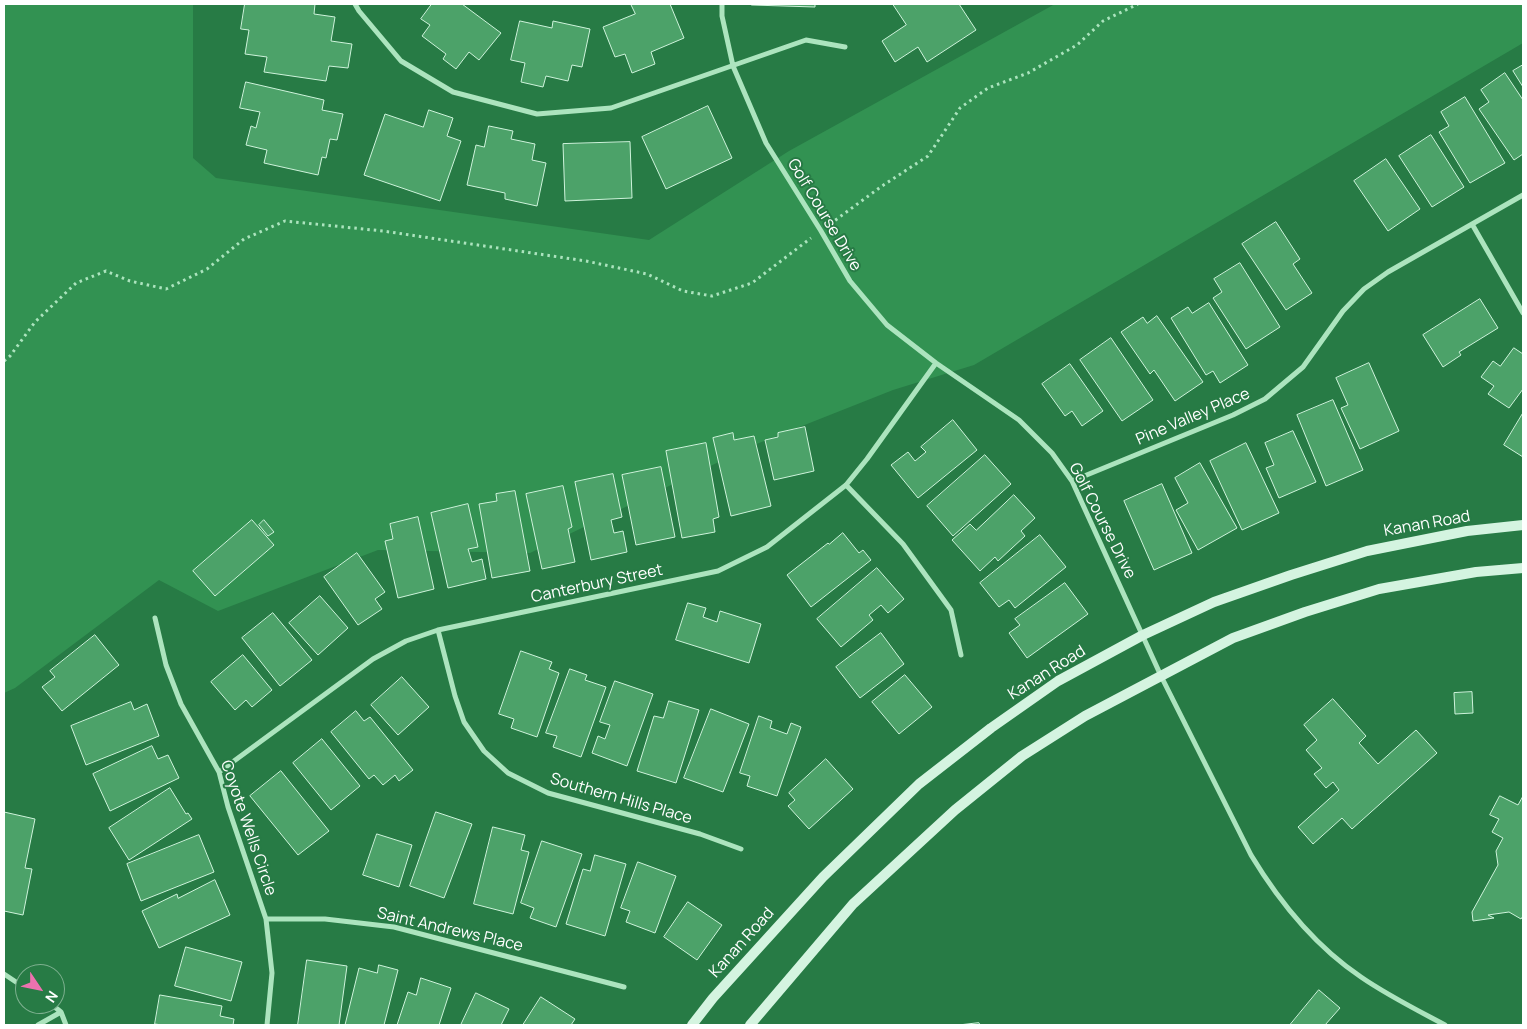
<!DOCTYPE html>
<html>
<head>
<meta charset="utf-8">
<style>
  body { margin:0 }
  #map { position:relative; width:1527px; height:1029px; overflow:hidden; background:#277b45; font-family:Manrope,sans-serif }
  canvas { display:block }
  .frame { position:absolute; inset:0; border:5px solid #fff; pointer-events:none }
  .north { position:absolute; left:15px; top:964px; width:50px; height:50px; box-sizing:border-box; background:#277b45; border:1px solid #7db08f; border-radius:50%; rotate:124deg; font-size:14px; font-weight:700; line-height:20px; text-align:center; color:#fff }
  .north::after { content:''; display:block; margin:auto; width:18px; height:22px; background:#ec72af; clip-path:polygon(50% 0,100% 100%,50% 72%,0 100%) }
</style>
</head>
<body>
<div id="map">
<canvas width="1527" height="1029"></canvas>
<div class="frame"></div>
<div class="north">N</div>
</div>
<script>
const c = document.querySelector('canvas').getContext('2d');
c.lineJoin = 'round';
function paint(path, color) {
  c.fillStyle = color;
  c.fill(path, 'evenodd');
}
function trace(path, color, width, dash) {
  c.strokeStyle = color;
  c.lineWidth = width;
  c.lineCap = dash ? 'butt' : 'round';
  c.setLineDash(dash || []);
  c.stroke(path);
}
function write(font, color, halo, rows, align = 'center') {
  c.font = font + ' Manrope,sans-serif';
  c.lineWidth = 4;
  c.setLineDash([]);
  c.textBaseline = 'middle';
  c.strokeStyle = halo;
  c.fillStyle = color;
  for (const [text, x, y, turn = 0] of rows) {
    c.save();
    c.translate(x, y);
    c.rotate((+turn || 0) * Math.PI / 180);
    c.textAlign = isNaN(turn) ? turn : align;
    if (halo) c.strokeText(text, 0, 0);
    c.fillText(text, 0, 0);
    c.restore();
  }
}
const green = new Path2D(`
  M4,4H193V158L216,178L649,240L789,151L1055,4H1523V43L974,365L893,390L754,445L530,553L378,550L218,611L159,580L15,688L4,693Z`);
const building = new Path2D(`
  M245,4H315L314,14L335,17L331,41L352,44L348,68L329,66L326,81L264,72L267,57L245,54L249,30L241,29Z
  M432,4H462L501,33L479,60L469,52L456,69L443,59L446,54L422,36L430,25L421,19Z
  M631,4H670L684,38L651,52L655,64L632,73L625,54L615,57L603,27L635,14Z
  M753,4H815V7L752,5Z
  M893,4H959L976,30L927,62L918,47L895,62L882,41L906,25Z
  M520,21L552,28L553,21L590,29L582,67L572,65L568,81L546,76L543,87L521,82L525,63L511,60Z
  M1523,65V87L1513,71Z
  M1505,73L1523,100V154L1514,160L1479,109L1489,102L1481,90Z
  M246,82L324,100L322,110L343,114L337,140L330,139L326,158L322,157L318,175L264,163L267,150L246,145L251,126L256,128L260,112L240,108Z
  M1465,97L1505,163L1470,183L1439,132L1449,126L1441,112Z
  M708,106L732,158L666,189L642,137Z
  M429,110L453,118L447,136L461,141L440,201L364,175L385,114L423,127Z
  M489,126L513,131L511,139L535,144L532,160L546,163L537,206L505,199V193L467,185L476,145L484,147Z
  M1431,135L1464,187L1432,207L1399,156Z
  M630,142L632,198L565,201L563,144Z
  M1386,159L1420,209L1388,231L1354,181Z
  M1276,222L1300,259L1293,264L1312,293L1286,310L1242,244Z
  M1240,263L1280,327L1246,349L1213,298L1222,292L1214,279Z
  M1480,299L1498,328L1459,352L1461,355L1443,367L1423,335Z
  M1209,303L1248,365L1220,383L1213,371L1206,375L1171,318L1188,307L1192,313Z
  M1157,316L1203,382L1175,401L1154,370L1150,374L1121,332L1143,317L1147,323Z
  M1111,338L1153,400L1122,421L1080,360Z
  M1514,348L1523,354V389L1509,408L1488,394L1494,386L1481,377L1493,361L1500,366Z
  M1369,363L1399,431L1360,449L1341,408L1348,405L1336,378Z
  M1070,364L1103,411L1082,426L1072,411L1065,416L1042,384Z
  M1333,400L1363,470L1326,486L1297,415Z
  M1523,413V457L1504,445Z
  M953,420L977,450L918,498L891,465L908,452L915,461L926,452L921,447Z
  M805,427L814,471L774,480L765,440L778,437V433Z
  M1293,431L1316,482L1279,498L1266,468L1274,465L1265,443Z
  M733,433L734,440L754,436L771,506L731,516L713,438Z
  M706,443L719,517L713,519L715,532L682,538L666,451Z
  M1246,443L1279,513L1242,530L1210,461Z
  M985,455L1011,484L953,536L927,506Z
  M1200,463L1237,528L1198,550L1176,510L1188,503L1175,478Z
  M661,467L675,537L636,545L622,475Z
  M613,474L622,517L611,520L614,533L623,531L627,552L591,560L575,482Z
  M1162,484L1192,553L1154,570L1124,501Z
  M563,486L572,527L568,529L575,562L542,569L526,494Z
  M515,491L530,571L492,578L479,504L497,501L496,494Z
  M1014,495L1035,518L1021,531L1025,536L998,561L995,557L980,571L952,540L970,524L976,530Z
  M468,504L478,547L468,549L472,562L482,559L486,579L448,588L431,513Z
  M418,517L434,589L398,598L385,541L393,539L390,524Z
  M252,520L274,545L215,596L193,571Z
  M264,520L274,532L268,536L259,525Z
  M843,533L859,553L863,550L871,560L811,607L787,575L828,543L829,544Z
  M1040,535L1066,567L1015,608L1009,600L999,607L980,583Z
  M357,553L385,592L375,599L382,609L358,625L324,577Z
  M877,568L904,599L888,613L881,605L869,615L873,620L841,647L817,619Z
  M1065,583L1088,614L1027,658L1009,633L1020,625L1015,619Z
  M320,596L348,628L318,655L289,623Z
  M688,603L706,608L703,617L717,622L720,611L761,624L749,663L676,640Z
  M273,613L312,660L280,686L242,638Z
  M881,633L904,664L860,698L836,667Z
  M95,635L119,665L62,711L42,687L55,677L50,671Z
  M521,651L552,662L549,669L559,673L537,737L511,728L514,719L499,714Z
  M243,655L272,690L252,707L246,700L235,710L211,682Z
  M570,669L587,675L585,680L606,687L581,757L553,747L557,736L546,733Z
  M905,675L932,707L899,734L872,702Z
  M402,677L429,707L398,735L371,705Z
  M615,681L653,694L627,766L592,753L598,736L605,739L610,725L600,722Z
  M1472,692L1473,713L1455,714L1454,693Z
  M1333,699L1366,736L1359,743L1378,764L1416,730L1437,753L1352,829L1342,818L1313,844L1298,827L1339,790L1333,782L1326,788L1314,774L1322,768L1306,750L1317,740L1304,725Z
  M669,701L699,710L676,783L637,771L654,716L663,718Z
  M131,702L134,710L147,704L159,736L86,765L71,726Z
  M711,709L749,724L723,792L684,778Z
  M356,711L364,721L370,717L413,770L399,781L395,775L383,785L374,775L369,779L331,732Z
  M759,716L772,721L770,728L787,734L791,723L801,727L777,796L747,786L750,776L740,773Z
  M322,739L360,786L331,810L293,763Z
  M152,746L158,759L168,755L179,778L110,811L93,774Z
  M826,759L853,789L809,829L788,806L795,800L789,793Z
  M281,771L329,831L298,855L250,796Z
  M170,788L186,814L188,813L192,819L129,860L109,828Z
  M1500,796L1518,805L1523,796V916L1521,919L1509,912L1488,915L1494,918L1473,921L1472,912L1498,865L1496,851L1503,838L1492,832L1499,819L1490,815Z
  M4,812L35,819L25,868L32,869L23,915L4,911Z
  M436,812L472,824L444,898L410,886Z
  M493,827L525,835L521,850L529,852L513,914L474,904Z
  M377,834L412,845L399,887L363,875Z
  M199,835L214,872L141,901L127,864Z
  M542,841L582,854L556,927L530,918L534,908L521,903Z
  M595,855L626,864L605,936L566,924L583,869L590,871Z
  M638,862L676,876L655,933L626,922L630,911L621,908Z
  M215,880L230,915L159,948L142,911L177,894L178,898Z
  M688,902L722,925L697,960L664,937Z
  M186,947L242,962L231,1001L175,986Z
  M307,960L347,966L339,1025H298Z
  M379,965L398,970L384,1025H345L359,968L377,973Z
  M421,978L451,988L439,1025H397L408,992L416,995Z
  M1319,990L1340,1008L1325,1025H1290Z
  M476,993L509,1009L501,1025H461Z
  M160,995L222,1006L220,1016L234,1019L233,1025H162L155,1024Z
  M541,997L575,1019L571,1025H523Z
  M979,1023L980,1025H959Z`);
const path = new Path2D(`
  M830,224L882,186L928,156L960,108L988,88L1028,73L1077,45L1103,21L1138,4
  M4,361L10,356L35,322L76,283L106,271L130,281L166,289L207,269L244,239L285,221L383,231L586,261L647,274L683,291L712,296L752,283L811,238`);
const minor = new Path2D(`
  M355,4L359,11L401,61L453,92L537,114L611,108L806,40L845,47
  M722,4V16L733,66L766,143L821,231L850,281L887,325L936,363L1019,420L1052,453L1072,481L1161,676L1251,855C1280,903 1315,946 1361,977C1387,995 1417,1010 1445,1025
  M1472,224L1523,313
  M1072,481L1233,415L1265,399L1303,367L1343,311L1364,289L1388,272L1523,195
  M846,485L903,544L951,610L961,655
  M155,618L166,665L181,704L219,772L228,807L266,919L272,973L267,1025
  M438,630L455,696L464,722L484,751L508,773L548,793L700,834L741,849
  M219,772L373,659L406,641L438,630L718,571L767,547L846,485L867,459L936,363
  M266,919H325L394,927L624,987
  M4,974L25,988
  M51,1004L61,1012
  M61,1012L66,1025
  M38,1025L61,1012`);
const secondary = new Path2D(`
  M692,1025L713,998L823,877L919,784L991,728L1058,681L1143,635L1214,602L1291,575L1367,551L1467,531L1523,525
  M750,1025L853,904L955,810L1022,756L1085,716L1233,638L1305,612L1379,589L1476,572L1523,568`);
const streetNames = [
  ["Golf Course Drive",824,215,59],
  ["Pine Valley Place",1193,417,-23],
  ["Golf Course Drive",1102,521,63],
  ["Kanan Road",1427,524,-10],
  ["Canterbury Street",597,584,-12],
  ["Kanan Road",1047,673,-32],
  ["Southern Hills Place",621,799,16],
  ["Coyote Wells Circle",248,828,71],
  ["Saint Andrews Place",450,930,13],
  ["Kanan Road",742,943,-48]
];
paint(green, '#329252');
paint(building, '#4ca269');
trace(building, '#cef3db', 1);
trace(path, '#ace4be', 3, [2.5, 4]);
trace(minor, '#ace4be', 5);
trace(secondary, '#d4f4e0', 10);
write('16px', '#fff', '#277b45', streetNames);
</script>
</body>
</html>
